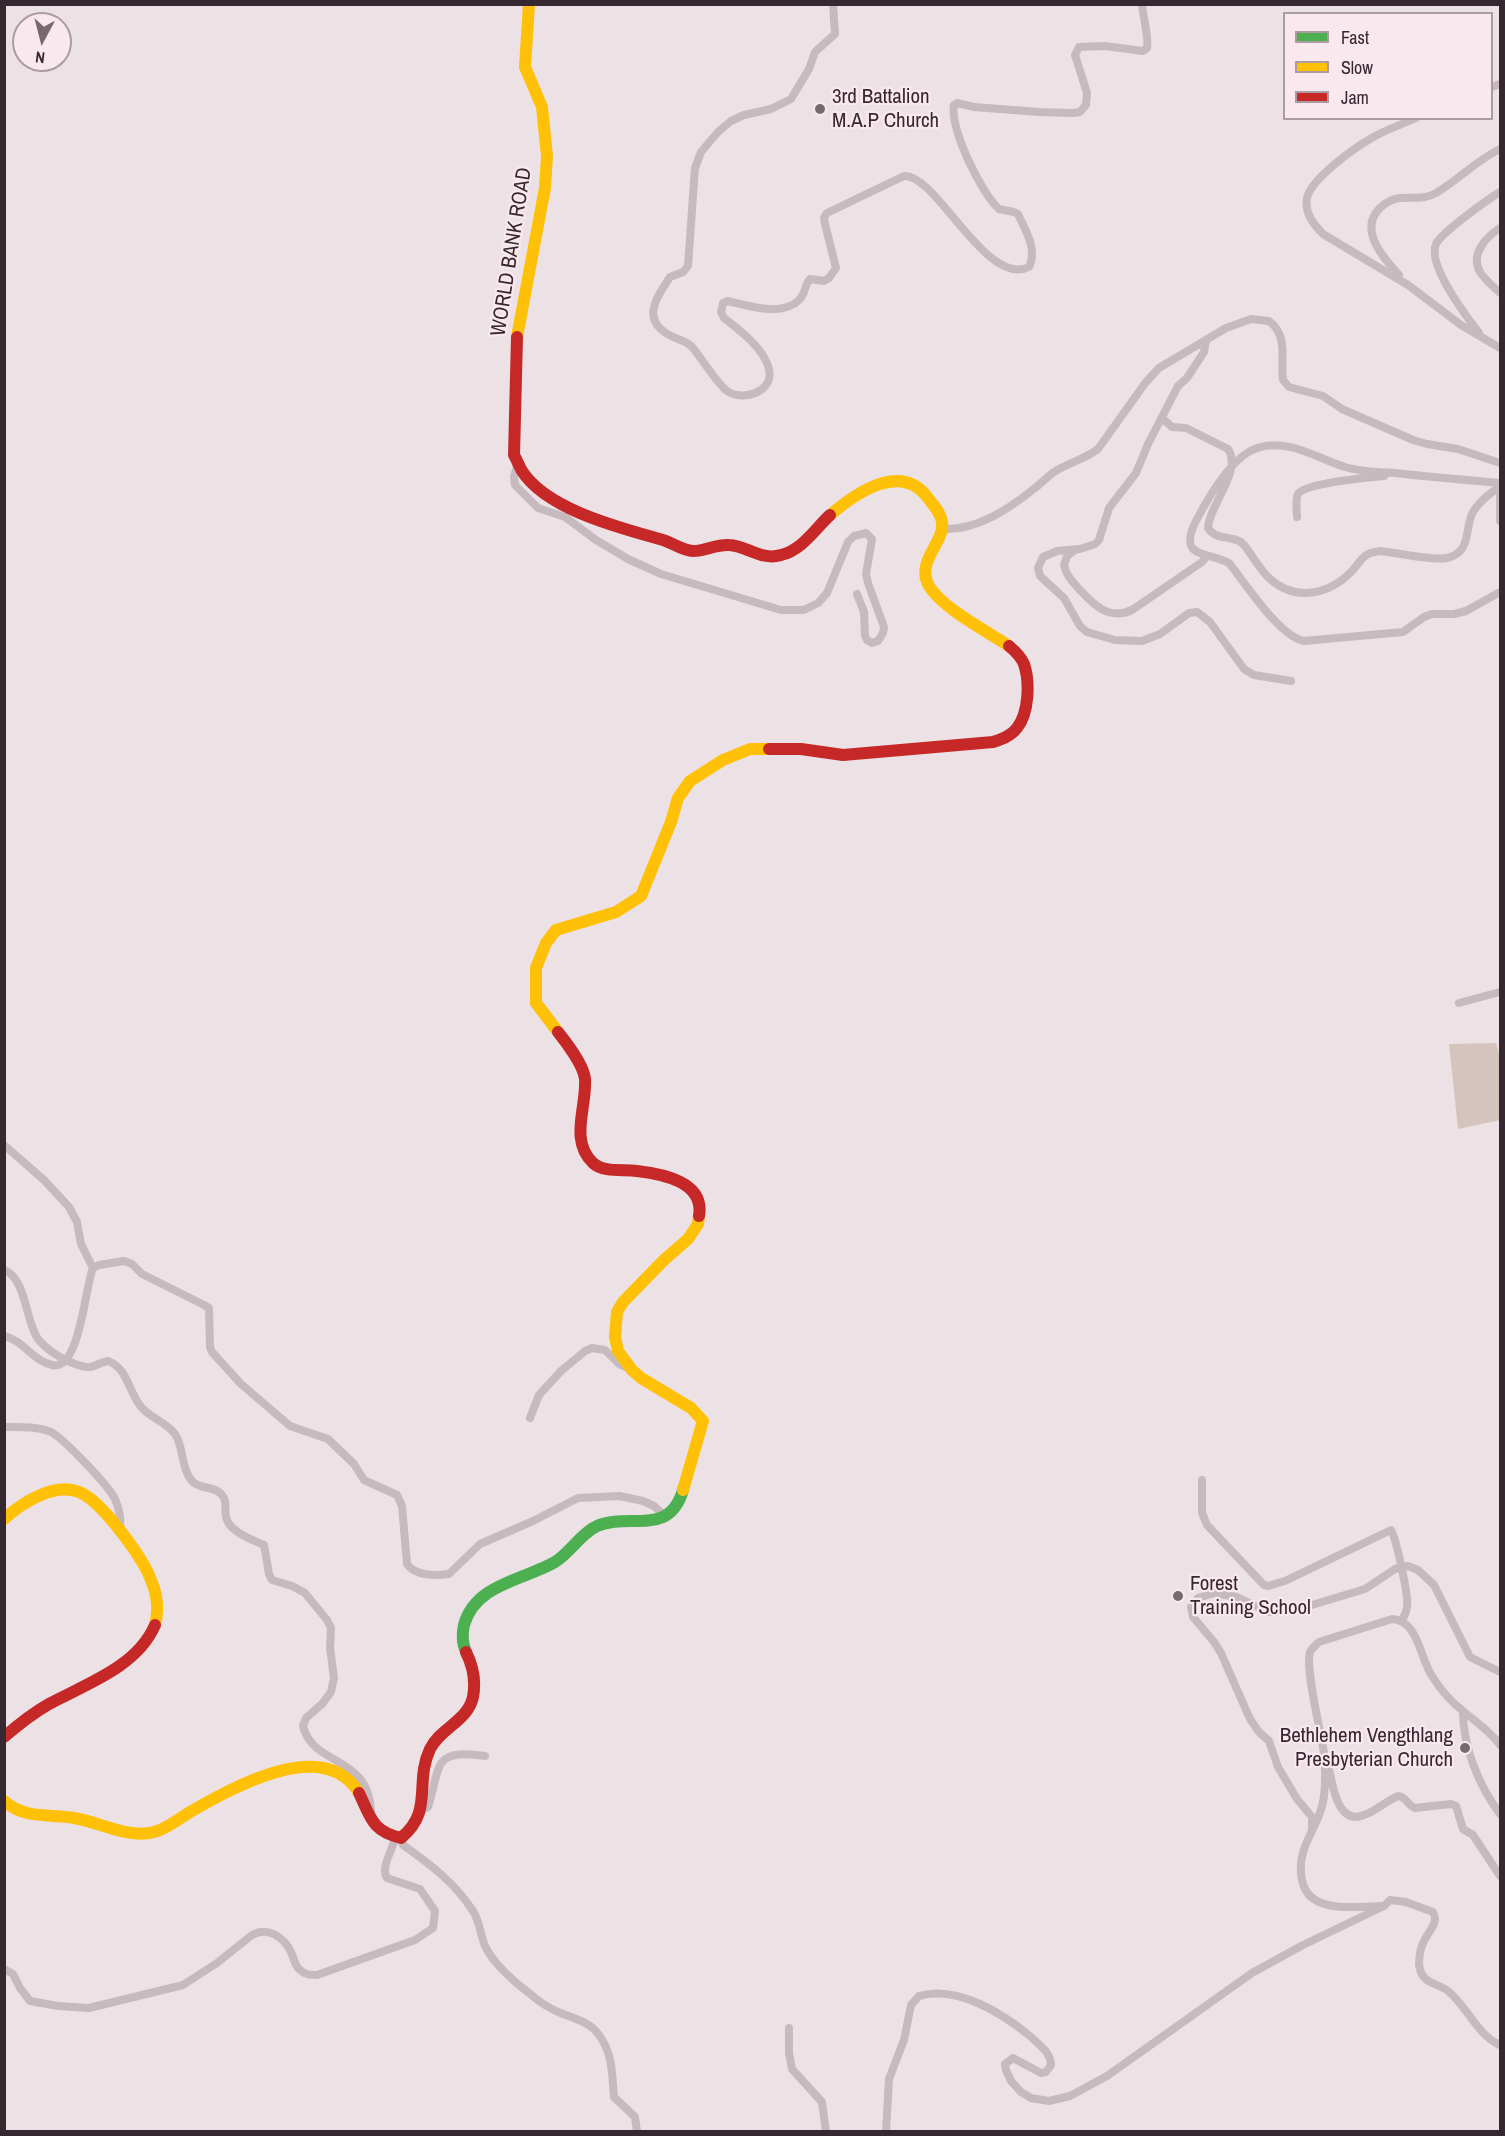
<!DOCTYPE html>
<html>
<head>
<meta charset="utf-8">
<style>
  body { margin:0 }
  #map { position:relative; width:1505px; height:2136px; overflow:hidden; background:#ece1e5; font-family:"Archivo Narrow",sans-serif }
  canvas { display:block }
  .frame { position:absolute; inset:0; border:6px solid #362831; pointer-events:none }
  .legend { position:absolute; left:1283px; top:12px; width:210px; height:108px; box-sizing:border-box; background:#f9e9ef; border:2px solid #ab9ca3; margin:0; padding:8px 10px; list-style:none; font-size:18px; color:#362831 }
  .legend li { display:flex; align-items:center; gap:12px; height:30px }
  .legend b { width:30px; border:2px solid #ab9ca3 }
  .north { position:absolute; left:12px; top:12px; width:60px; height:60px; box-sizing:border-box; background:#f9e9ef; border:2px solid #ab9ca3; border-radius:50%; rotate:187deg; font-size:16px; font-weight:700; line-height:24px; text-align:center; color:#362831 }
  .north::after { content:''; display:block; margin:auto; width:21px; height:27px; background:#766970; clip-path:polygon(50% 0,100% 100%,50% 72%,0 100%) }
</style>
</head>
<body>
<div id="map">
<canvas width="1505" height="2136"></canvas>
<div class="frame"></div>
<ul class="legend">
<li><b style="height:8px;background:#4caf50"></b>Fast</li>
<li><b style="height:8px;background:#ffc107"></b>Slow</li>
<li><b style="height:8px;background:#c62828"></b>Jam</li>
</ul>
<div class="north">N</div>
</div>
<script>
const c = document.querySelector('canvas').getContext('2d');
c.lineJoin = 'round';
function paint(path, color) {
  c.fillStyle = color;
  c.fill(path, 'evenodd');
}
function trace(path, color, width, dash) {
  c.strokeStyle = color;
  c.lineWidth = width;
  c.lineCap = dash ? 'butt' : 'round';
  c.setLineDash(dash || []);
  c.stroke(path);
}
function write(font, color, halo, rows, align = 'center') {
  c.font = font + ' "Archivo Narrow",sans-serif';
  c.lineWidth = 4.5;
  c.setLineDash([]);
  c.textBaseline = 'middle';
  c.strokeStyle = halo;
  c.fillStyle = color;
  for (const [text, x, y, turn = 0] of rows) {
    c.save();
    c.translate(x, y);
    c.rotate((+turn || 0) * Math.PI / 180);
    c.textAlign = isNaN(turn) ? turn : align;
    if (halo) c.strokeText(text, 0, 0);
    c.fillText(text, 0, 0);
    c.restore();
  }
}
const green = new Path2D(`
  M1496,1043L1500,1057V1120L1458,1129L1449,1044Z`);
const street = new Path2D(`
  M833,4L835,34L815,52L809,69L791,99L771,109L744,115L731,121L718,132L701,152L695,168L688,266L683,272L670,277C655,300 640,321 673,337C680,340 689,342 693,348C702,359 716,382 727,391C743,402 774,392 769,369C764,348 739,330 724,318L721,312L723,303L728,301C749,306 782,317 799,300C806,294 804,285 810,279L824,281L829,278L836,268L825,224L824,218L827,213L904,176C937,174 986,288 1029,267C1038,249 1025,230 1018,214L1014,212L999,209C981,193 950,129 954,105L957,103L974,107L1039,112L1073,113L1080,112L1086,105L1087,93L1075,55L1079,47L1105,46L1143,51L1147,48C1149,36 1143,18 1142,4
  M1492,87L1500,84
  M1416,118C1401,125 1384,130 1370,139C1353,149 1311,179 1307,198C1304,213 1314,225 1323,234L1408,285L1461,325L1500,348
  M1500,228C1486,237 1470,254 1480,272C1485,280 1494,287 1500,293
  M1399,275C1383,258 1358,229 1380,208C1386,202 1391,199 1400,198C1412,197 1425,200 1436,193C1458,180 1477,160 1500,149
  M1479,333C1466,316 1427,265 1436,244C1442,232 1487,200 1500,192
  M1206,340L1204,352L1187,378L1178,386L1148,444L1136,473L1109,508L1099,540L1095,544L1080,549L1057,551L1043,557L1038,568L1040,576L1064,598L1080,626L1087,632L1115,640L1142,641L1160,634L1189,613L1197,612L1210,622L1244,669L1254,675L1291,681
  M1163,419L1172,427L1186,428L1228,449C1243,471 1209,505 1208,528C1216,542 1235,534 1244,545C1253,556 1259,569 1269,578C1295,602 1329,595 1352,571C1363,559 1362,553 1381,551C1398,553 1431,561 1447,558C1472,552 1464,529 1473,512C1479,501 1491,493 1500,486
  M517,466L514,477L515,485L538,508L565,517L596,540L628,559L661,574L781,610H804L818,603L827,593L848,542L854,536L866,533L872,539L866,574L868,583L884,627L883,633L878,641L872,643L867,640L865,636L864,612L857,594
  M1500,483C1465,480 1430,477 1395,473C1379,472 1361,472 1345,467C1317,458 1287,438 1257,448C1232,456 1208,498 1196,521C1177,559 1207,551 1229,563C1246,584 1279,636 1304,641L1403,632L1424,617L1432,614H1454L1466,611L1500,592
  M1500,494V521
  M1297,517C1297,511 1295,499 1298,494C1305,483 1371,477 1384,476
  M942,529C976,531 1009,509 1035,488C1043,482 1051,472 1061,468C1074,461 1086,458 1098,449L1146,382L1159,368L1226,328L1251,319L1269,321C1289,336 1280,359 1283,380L1289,387L1323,396L1342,409L1413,440L1427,444L1458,449L1500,463
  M1074,551L1067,556L1064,565C1066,575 1072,581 1079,589C1093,604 1108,621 1132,610L1202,562L1207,556
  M1459,1003L1500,992
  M4,1145L44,1180L69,1207L77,1222L81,1244L93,1268
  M4,1270C27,1279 25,1321 38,1339C45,1348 57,1356 68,1361C75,1364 83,1368 90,1367C96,1366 101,1362 108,1361C128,1368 129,1394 142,1408C151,1418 167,1423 175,1434C184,1447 181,1469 192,1481C200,1490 213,1485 221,1494C229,1502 223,1511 227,1520C232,1533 253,1540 264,1545L269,1574L272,1580L292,1586L305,1593L327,1620L331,1628L330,1648L334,1678L331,1692L322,1704L306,1718L303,1726C313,1767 369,1754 371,1812
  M4,1336C23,1340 33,1361 52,1365C80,1372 85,1286 93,1268L99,1265L124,1261L132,1264L142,1274L204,1305L209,1308L210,1347L212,1352L241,1384L290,1426L328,1439L354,1464L364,1480L397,1495L402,1506L407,1564C415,1576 436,1576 449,1574L480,1544L533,1521L578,1498L619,1496L643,1501L654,1506L665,1516
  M530,1418L539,1395L561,1371L585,1351L592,1348L605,1350L619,1364L628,1368
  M4,1427C19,1427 37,1426 51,1432C63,1438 109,1486 115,1499C119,1508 121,1520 120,1530
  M1202,1480V1513L1207,1525L1264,1585L1268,1586L1285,1581L1391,1530C1396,1537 1406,1587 1407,1598C1408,1606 1406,1614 1402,1620
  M1463,1712C1463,1747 1479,1786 1500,1814
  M1327,1760C1332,1778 1335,1827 1364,1815C1376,1811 1386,1801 1398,1796C1407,1797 1407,1805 1415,1808L1451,1804L1456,1806L1463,1829L1473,1835L1500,1876
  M421,1810L428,1807C441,1767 431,1748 485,1756
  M1312,1830V1817L1297,1799L1278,1767L1269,1741L1259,1732L1250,1719L1221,1653L1214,1642L1193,1617L1191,1607L1198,1598L1214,1593L1237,1597L1268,1612L1292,1611L1365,1589L1395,1569L1408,1566L1418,1570L1434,1585L1470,1657L1500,1672
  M401,1838L403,1845C430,1864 455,1883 473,1911C480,1922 480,1934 485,1946C493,1963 514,1982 529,1993C536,1999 544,2005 552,2009C568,2018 588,2019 599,2035C613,2054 612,2075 614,2097L635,2117L637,2132
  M1380,1906C1354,1907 1308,1914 1302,1880C1300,1870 1300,1862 1303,1853C1307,1837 1318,1823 1322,1806C1326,1792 1326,1762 1323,1747C1320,1728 1305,1668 1310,1652C1312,1648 1316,1645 1319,1642L1392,1619C1418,1620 1420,1658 1432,1676C1440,1689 1451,1702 1463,1711C1476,1722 1490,1731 1500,1745
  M4,1969L13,1974L20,1988L30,2001L58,2006L89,2008L183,1985L217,1963L252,1935C267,1926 284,1937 291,1952C294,1958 294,1964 299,1969C305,1975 310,1975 317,1975L415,1940L433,1928L435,1911L420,1889L387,1878C380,1867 393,1850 395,1838
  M789,2028V2053L792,2069L822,2102L826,2132
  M886,2132L889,2079L904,2040L911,2005L919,1996C957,1985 1002,2013 1030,2036C1039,2045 1051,2052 1051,2065L1046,2072L1041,2073L1013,2058L1005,2064L1006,2070L1011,2081L1021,2092L1031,2098L1049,2101L1070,2096L1107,2076L1252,1973L1303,1945L1384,1906L1390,1900L1406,1902L1433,1912C1439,1924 1429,1930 1424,1941C1421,1947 1419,1957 1419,1964C1421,1985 1437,1982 1448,1991C1467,2006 1477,2035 1500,2045`);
const fast = new Path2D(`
  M466,1652C462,1643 462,1634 464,1625C475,1584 524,1580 555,1562C571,1552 580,1534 597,1526C629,1512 669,1538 683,1490`);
const slow = new Path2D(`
  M517,337L545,188L547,156L542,107L525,67L529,4
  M830,515C856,493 901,461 928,498C933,505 941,513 942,522C945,543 915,561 929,586C943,609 987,631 1009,646
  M558,1032L536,1003V968L546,943L556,930L616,912L641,896L671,822L678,798L690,781L723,760L750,749H769
  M683,1490L703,1421L691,1408L641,1378L632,1370L618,1351L615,1337L617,1312L623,1302L664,1260L688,1239L698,1224L699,1216
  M4,1519C22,1503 54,1482 79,1492C101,1500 143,1558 151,1580C157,1594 159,1610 155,1625
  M4,1801C24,1819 49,1814 74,1818C100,1822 127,1839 154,1832C167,1829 178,1819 190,1812C232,1788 324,1735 359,1793`);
const jam = new Path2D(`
  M517,337L514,455C517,460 519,466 522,471C547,510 621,528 663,540C673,543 683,551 693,551C705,551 717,544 729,545C748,546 761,561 781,555C802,550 815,529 830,515
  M769,749H801L843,755L993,742C1002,739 1011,736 1017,728C1029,713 1030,682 1024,664C1021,657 1015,651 1009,646
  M558,1032C566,1042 584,1066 585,1079C587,1107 569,1140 593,1163C604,1173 623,1169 637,1171C663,1174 705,1182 699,1216
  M4,1737C18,1725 33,1713 49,1704C86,1684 137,1667 155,1625
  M359,1793C371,1818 372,1831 401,1838C434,1811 414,1783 430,1749C440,1728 468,1721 473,1697C476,1681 473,1666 466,1652`);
const markers = [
  [820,109,6,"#766970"],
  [1178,1596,6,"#766970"],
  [1465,1748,6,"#766970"]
];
const poiNames = [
  ["3rd Battalion",832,97],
  ["M.A.P Church",832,121],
  ["Forest",1190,1584],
  ["Training School",1190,1608],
  ["Bethlehem Vengthlang",1453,1736,"right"],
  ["Presbyterian Church",1453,1760,"right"]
];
const streetNames = [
  ["WORLD BANK ROAD",512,252,-81]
];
paint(green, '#d4c4bd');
trace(street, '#c6babf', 8);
trace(fast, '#4caf50', 12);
trace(slow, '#ffc107', 12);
trace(jam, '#c62828', 12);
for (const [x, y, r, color] of markers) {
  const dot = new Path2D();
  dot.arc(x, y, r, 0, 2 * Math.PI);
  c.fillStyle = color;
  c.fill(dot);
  trace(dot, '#f9e9ef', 2);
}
write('21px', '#362831', '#f9e9ef', poiNames, 'left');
write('21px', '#362831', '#f9e9ef', streetNames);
</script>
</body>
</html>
